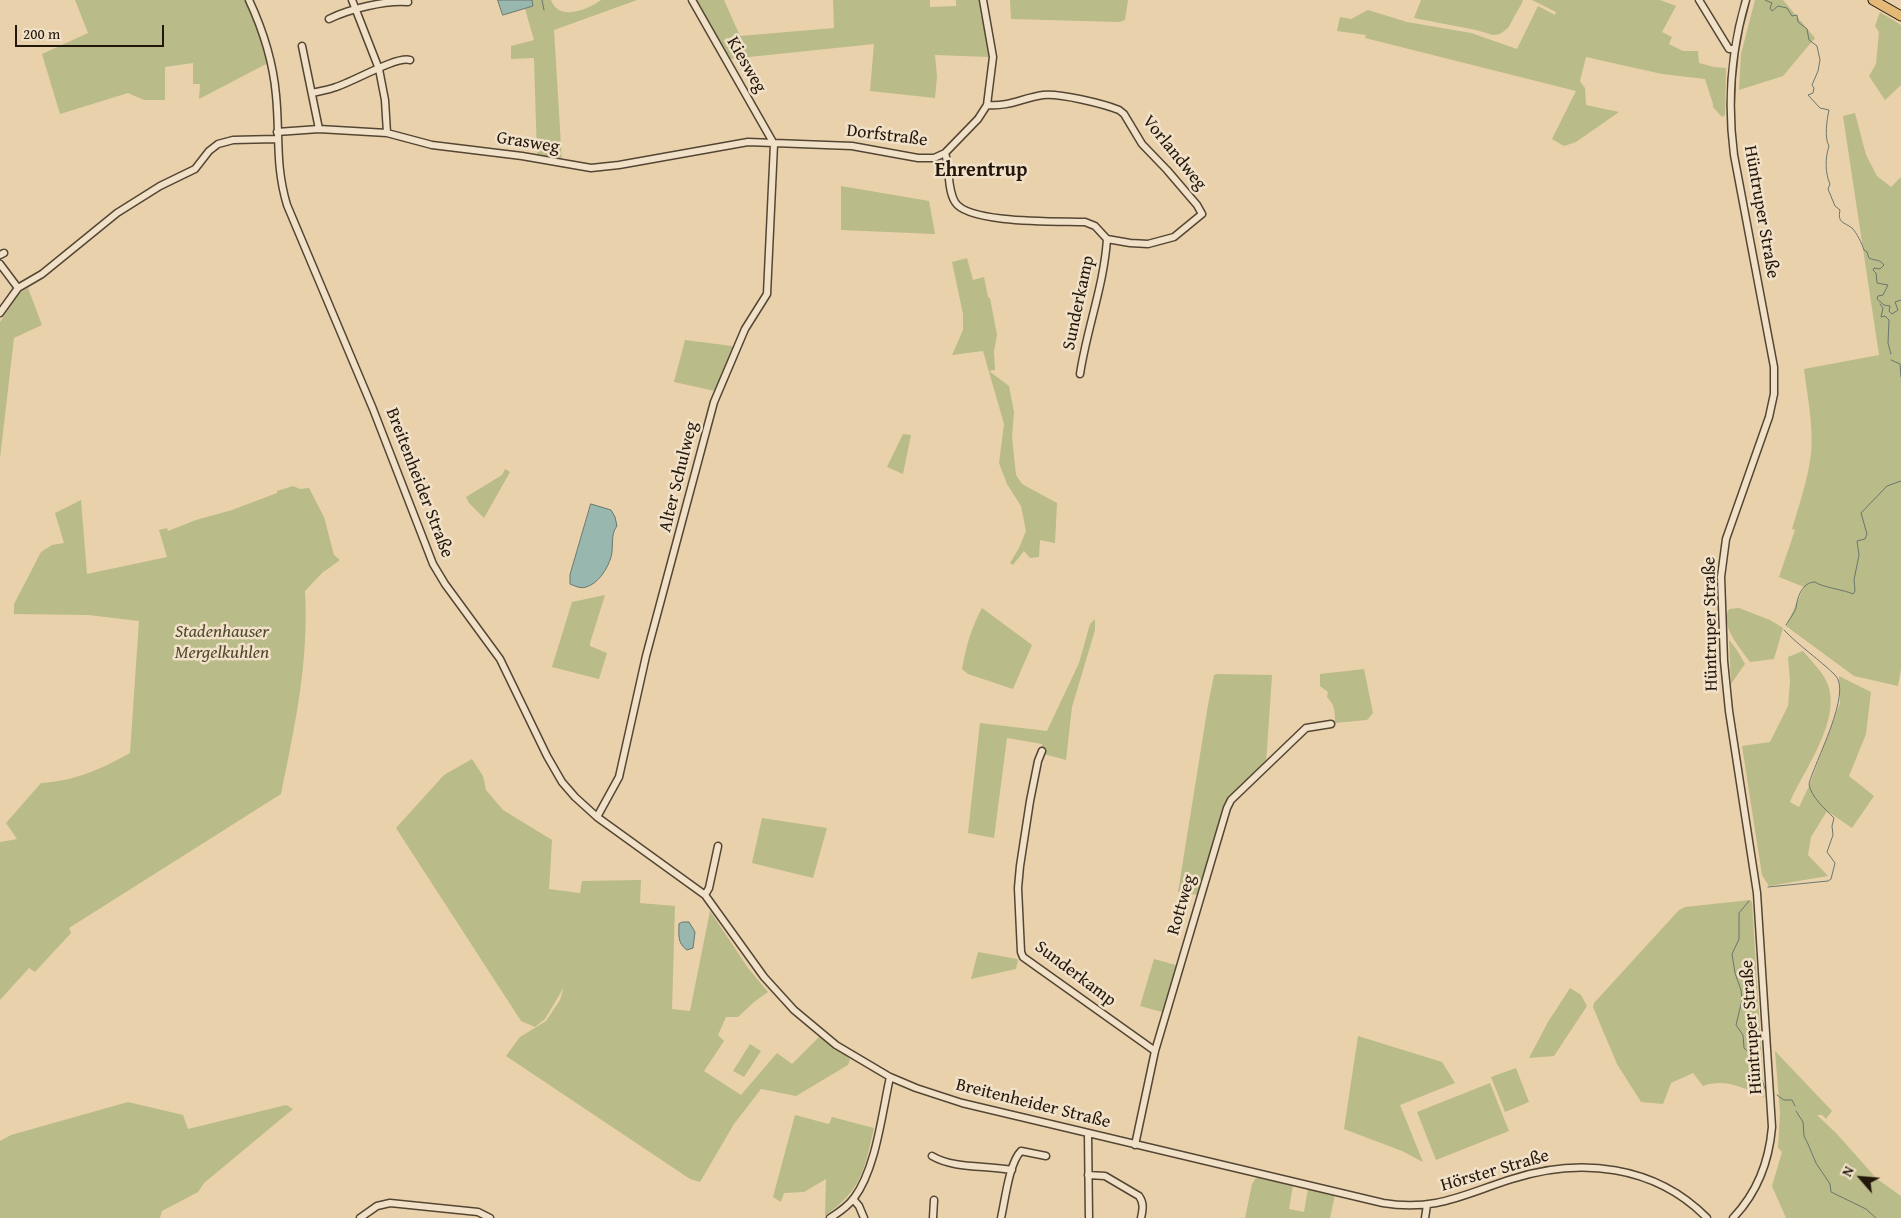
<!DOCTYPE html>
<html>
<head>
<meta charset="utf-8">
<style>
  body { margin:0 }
  #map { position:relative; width:1901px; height:1218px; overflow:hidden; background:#e9d1ac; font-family:"Gentium Book Plus",serif }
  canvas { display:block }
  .north { position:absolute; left:1836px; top:1153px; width:50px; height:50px; -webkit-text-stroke:4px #f1e1c9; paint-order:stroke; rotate:297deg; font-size:14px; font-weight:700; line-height:20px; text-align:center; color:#23170b }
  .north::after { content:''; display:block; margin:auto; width:18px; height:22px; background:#23170b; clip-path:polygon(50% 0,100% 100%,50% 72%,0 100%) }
  .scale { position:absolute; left:15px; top:25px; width:149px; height:22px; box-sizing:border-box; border:2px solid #23170b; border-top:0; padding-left:6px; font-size:15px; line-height:18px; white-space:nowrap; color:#23170b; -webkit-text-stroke:4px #f1e1c9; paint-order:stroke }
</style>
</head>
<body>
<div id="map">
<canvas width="1901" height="1218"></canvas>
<div class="north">N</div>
<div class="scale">200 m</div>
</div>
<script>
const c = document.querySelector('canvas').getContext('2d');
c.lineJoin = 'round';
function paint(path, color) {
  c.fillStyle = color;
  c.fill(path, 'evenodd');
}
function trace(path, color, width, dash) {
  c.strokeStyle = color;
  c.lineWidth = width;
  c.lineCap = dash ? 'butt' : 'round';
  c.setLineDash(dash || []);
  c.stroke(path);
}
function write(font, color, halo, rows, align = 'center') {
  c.font = font + ' "Gentium Book Plus",serif';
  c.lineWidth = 5;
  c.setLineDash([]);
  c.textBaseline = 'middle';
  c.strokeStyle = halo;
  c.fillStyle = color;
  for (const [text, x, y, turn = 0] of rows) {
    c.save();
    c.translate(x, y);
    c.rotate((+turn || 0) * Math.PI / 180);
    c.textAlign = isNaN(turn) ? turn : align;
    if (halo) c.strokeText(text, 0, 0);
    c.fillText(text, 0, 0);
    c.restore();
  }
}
const green = new Path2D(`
  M75,0H245L261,37L268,63L199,99L200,84H193V63L165,67V100H144L128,93L60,114L42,54L88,33Z
  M532,0H551C558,19 580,12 595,4C595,4 601,0 601,0C610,0 628,0 637,0L554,30L562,162L537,157L534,58L511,59V46L534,40L525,9L533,6Z
  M696,0H724L740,36L834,28L833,0H930V7L956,6V0H979L989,49V57L935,55L937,77L935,98L870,91L874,44L730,59Z
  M1010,0H1128L1125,20L1120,22L1011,19Z
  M1421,0H1522L1523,1L1508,28L1500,34L1493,35L1476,30L1414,18Z
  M1532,0H1660L1676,6L1662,32L1672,37L1669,44L1683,51H1698L1699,63L1714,67L1726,68L1725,115L1722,117L1713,107V104L1705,79L1662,74L1586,57L1580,81L1585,88L1586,105L1619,112L1576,142L1564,146L1552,139L1576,91L1365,38L1366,35L1337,31L1340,17L1351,19L1368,10L1407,22L1471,33L1517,49L1538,6L1555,15L1556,12Z
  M1755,0H1783L1815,38L1783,76L1739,90L1741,54Z
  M1880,12L1901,25V85L1885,100L1869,76L1876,64L1879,32L1875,26Z
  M1855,113L1866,155L1877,176L1891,187L1901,177V669L1898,686L1854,676L1786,626L1804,587L1779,577L1795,530L1792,529C1799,505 1808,479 1811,454C1814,428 1807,394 1804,369L1879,355L1843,116Z
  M841,186L929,201L935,234L841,230Z
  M967,258L973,280L984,277L988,297L990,298L997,335L994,351L995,370L989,371L1009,386L1014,412L1012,437L1016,475L1022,484L1057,503L1055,543L1040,540L1039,557L1030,558L1024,551L1013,565L1010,563L1019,548L1026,531L1021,506L1007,484L999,463L1004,424L983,351L952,355L963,330V314L952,262Z
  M28,288L42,325L14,338L0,458V322L20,293Z
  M685,340L732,346L734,348L715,391L674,382Z
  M903,434L911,435L903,474L887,467Z
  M505,469L510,472L484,518L469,503L466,497L502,475Z
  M293,486L300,489L309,488L324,517L334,555L340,560L325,571H324L305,591C309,662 295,725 281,794L69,928L71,933L35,972L29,968L0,1000V842L17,839L6,823L41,783C75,781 101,769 130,753L139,621L88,615L14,614V604L41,552L52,545L64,543L55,513L81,500L87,574L167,557L159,530L167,528L168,531L196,520L232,510L277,493V491Z
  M605,595L590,643V646L607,653L599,679L552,667L572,602Z
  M982,608L1032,645L1013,689L968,674L962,669C966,647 971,628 982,608Z
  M1739,608L1770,620L1783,628L1774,659L1750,662C1741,649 1719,625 1729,609Z
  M1095,619V630L1072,707L1066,760L1040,753L1042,744L1007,738L994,838L968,833L980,723L1047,731L1079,663L1090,624Z
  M1729,640L1737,650L1745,664L1731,684Z
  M1803,651C1811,661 1824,673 1828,685C1841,721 1804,770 1790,802L1799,807L1809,786L1840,703L1839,676L1871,692L1866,734L1849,776L1874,796L1852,828L1827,811L1811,837L1808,855L1828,876L1769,886L1762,875L1742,746L1770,742L1788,706L1790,682L1788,657Z
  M1364,669L1373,713L1367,720L1335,723C1335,712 1335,705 1327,697L1328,692L1320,686V674Z
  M1217,674L1272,675L1266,764L1228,799L1223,806L1199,895L1178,892L1208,705L1214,675Z
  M472,759L483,776L486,790L503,810L552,840L549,889L580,893L582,881L641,880L640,903L675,906L672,1009L690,1011L710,911L748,968L768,992L754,1002L738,1017H726L718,1035L724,1041L704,1071L741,1095L777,1053L792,1064L820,1036L850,1059L848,1065L796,1096L761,1089L734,1124L700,1182L690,1179L506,1056L520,1037L546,1021L560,1000L564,987L545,1019L535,1027L521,1021L396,828L444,775Z
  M762,818L827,828L813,878L752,863Z
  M1750,900L1752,902L1764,1097C1744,1088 1725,1078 1703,1086L1693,1073L1671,1083L1663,1104L1641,1102L1617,1064L1593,1007L1594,1003L1679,910L1685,907Z
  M978,952L1017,959L1018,960L1016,969L971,979Z
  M1154,959L1176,965L1162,1012L1140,1006Z
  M1570,988L1581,995L1587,1006L1554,1056L1529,1058L1548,1022Z
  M1358,1036L1442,1062L1455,1083L1400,1105L1423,1162L1402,1151L1344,1129Z
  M750,1044L761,1051L744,1077L733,1071Z
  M1775,1051L1832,1111L1826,1119L1822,1115H1817L1836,1133L1877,1179L1901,1196V1218H1786L1772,1186L1782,1152L1778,1148L1780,1113Z
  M1516,1068L1529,1102L1505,1112L1491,1077Z
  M1490,1083L1509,1131L1436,1160L1417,1112Z
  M128,1102L183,1115L188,1129L286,1105L293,1109L204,1183L198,1192L162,1211L160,1218H0V1141L11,1135Z
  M795,1115L829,1124L832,1117L874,1128C864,1171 862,1189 825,1216L826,1179L804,1192L784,1193L781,1202L773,1197Z
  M1260,1177L1293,1185L1289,1209L1304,1212L1308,1189L1335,1195L1330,1218H1245L1252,1184L1255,1179Z`);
const water = new Path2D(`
  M498,0H532L533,6L503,15Z
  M591,504L611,510L615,517L617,526C610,534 614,547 611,557C608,568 598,584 586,587C581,589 575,586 570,584V575Z
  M683,922H689L695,932L693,948L687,950C677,943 679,935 679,924Z`);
const stream = new Path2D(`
  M542,0L544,10
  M1765,0L1772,3L1770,8L1772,11L1778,6L1787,8L1792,16L1797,15L1798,22L1807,29L1809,40L1817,46L1820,60L1818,71L1812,85L1814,88L1813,93L1808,95L1820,108L1829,110C1827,119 1824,138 1829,146C1825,158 1825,173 1830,184L1828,189L1835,206L1840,210C1837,223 1844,222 1852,228C1857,233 1862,244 1864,250L1867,252L1869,258C1875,261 1880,259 1884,265L1880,269L1874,268L1873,270L1876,273L1877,283L1888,285L1883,295L1878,296L1877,299L1884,305L1890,306L1889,311L1892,314L1898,310L1895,302L1901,300
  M1880,304L1883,308L1881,317L1885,316L1889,320L1888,343L1891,354
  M1891,360L1900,364L1901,377
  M1786,625C1789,620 1795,612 1796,608C1797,598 1802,582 1815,582C1821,587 1845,590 1853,594L1855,591L1854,580L1859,555L1857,541L1865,539L1867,534L1861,513L1887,486L1901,481
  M1768,887L1828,881L1831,879L1835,863L1827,852L1833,835L1832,826L1834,818C1825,809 1811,797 1809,784C1814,763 1853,692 1835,675C1820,660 1799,646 1784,630
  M1749,901L1739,913V939L1732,954L1735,973L1741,990L1742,1000L1736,1025L1743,1035L1744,1048L1755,1058L1767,1095
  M1777,1095L1784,1100H1792L1795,1106
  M1796,1111L1803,1122L1804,1136L1808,1144L1816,1163L1830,1184L1831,1192L1866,1209L1876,1218`);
const minor = new Path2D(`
  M249,0C263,30 273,61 276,95C280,135 275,165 287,205L373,409L433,564L445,584L500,659L547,756L562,782L575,797L597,817L705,895L764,977L794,1010L836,1045L890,1077L916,1088L962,1103L1383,1203C1435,1212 1464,1194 1512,1179C1580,1157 1655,1165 1707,1218
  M352,0L379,69L385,100L387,133
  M692,0L774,144
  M1699,0L1729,49H1734
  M329,19C349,9 386,0 408,2
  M302,46L319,129
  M312,93C320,91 328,90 336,87C353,82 396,56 410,60
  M277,132L319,129L387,133L432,145L522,156L591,168L619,165L748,142L852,146L918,158H934L945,153L978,119L987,105L993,57L983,0
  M945,153C950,168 947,189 955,202C968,224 1059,221 1085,222L1095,226L1107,239L1130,243L1148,244L1174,237L1202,214L1197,205L1167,170L1142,144L1124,114L1119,110C1104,104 1060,93 1043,95C1022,98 1009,107 987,105
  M0,255L4,253
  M0,264L18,288
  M0,313L18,288L42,274L117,213L160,186L195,169L209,151L218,144L233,140L276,139
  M1080,374C1087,328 1104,285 1107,239
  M1042,751L1038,761L1030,801L1020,866L1018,888L1021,952L1023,957L1155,1051
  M597,817L619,777L646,656L714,402L745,329L767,294L774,144
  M705,895L709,888L718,846
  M1088,1134L1089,1218
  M1135,1145L1155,1051L1227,808L1231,800L1306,728L1331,724
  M932,1156C954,1169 986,1165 1012,1170
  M1088,1175L1105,1176L1139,1196C1144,1203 1143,1209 1141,1218
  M853,1199L859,1206L864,1218
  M360,1218L377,1206L390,1203L478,1212L490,1218
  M830,1218C838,1213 848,1206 854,1198C876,1169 882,1113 890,1077
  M933,1218L934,1200
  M1001,1218C1005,1201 1009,1163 1021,1151L1046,1156
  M1425,1218L1427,1205
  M1733,1218C1757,1193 1769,1162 1772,1127L1757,893L1729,711L1724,661L1721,577L1726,539L1769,417L1774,394V367L1734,155C1727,102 1731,51 1746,0`);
const major = new Path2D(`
  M1873,0L1901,16`);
const streetNames = [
  ["Kiesweg",746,65,60],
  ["Dorfstraße",887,136,7],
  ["Grasweg",528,143,9],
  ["Vorlandweg",1174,153,51],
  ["Hüntruper Straße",1761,212,80],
  ["Sunderkamp",1079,303,-78],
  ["Alter Schulweg",679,477,-76],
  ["Breitenheider Straße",419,483,69],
  ["Hüntruper Straße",1711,624,-91],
  ["Rottweg",1182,905,-74],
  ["Sunderkamp",1075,974,37],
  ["Hüntruper Straße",1752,1027,-94],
  ["Breitenheider Straße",1033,1104,14],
  ["Hörster Straße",1495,1171,-16]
];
const parkNames = [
  ["Stadenhauser",222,632],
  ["Mergelkuhlen",222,653]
];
const quarterNames = [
  ["Ehrentrup",981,171]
];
paint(green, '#b9bb88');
paint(water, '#98b7ae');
trace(water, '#69776d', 1);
trace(stream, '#69776d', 1);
trace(minor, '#544633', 9);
trace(major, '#23170b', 11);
trace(minor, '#f1e1c9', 6);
trace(major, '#e4b876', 9);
write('18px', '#23170b', '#f1e1c9', streetNames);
write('italic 18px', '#504830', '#f1e1c9', parkNames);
write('bold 20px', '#23170b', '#f1e1c9', quarterNames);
</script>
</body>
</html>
